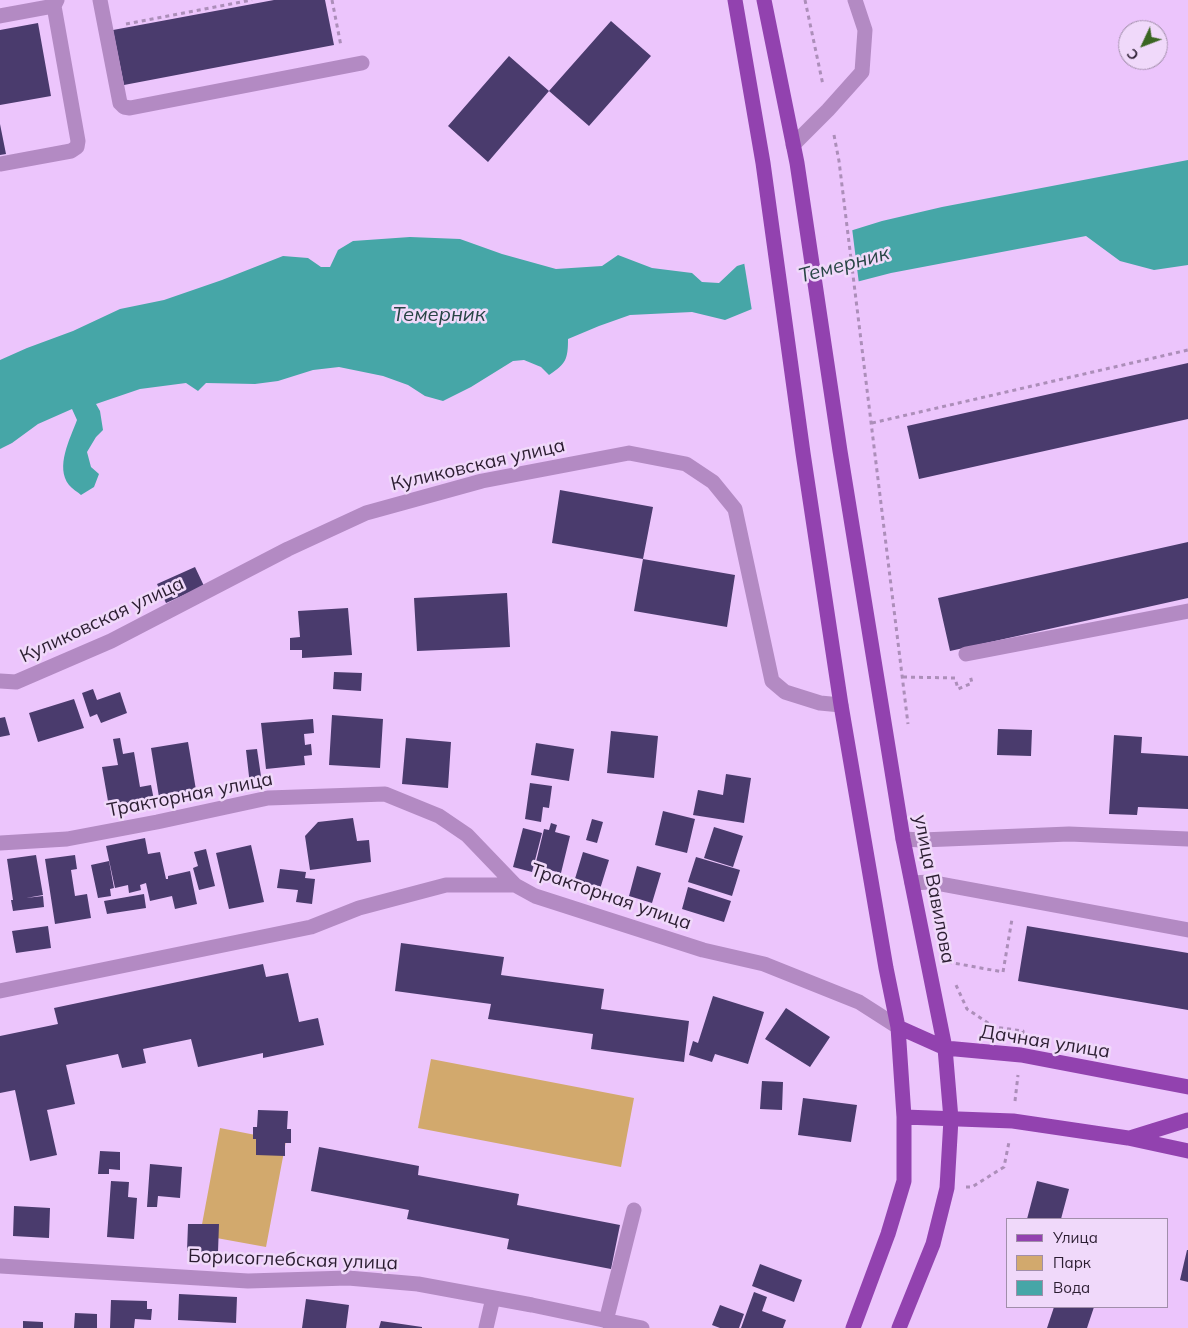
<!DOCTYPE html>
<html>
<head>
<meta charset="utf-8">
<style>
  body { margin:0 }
  #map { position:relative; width:1188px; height:1328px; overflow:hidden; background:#ecc5fc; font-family:Mulish,sans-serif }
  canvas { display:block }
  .legend { position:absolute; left:1006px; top:1218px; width:162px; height:90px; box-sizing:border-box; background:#f0d9fa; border:1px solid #a18eaa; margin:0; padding:6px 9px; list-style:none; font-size:15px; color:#2b1d31 }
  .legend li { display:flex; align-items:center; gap:10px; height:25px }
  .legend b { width:25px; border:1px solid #a18eaa }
  .north { position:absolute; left:1118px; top:20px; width:50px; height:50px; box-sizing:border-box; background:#f0d9fa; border:1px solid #a18eaa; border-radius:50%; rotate:227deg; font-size:14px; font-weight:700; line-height:20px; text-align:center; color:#2b1d31 }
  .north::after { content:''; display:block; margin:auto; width:18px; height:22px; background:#3a6522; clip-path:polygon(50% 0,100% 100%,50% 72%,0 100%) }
</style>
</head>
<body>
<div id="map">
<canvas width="1188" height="1328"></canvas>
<ul class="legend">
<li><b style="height:6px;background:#9242af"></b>Улица</li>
<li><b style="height:14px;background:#d2a96d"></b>Парк</li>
<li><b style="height:14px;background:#46a6a7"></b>Вода</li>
</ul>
<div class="north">С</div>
</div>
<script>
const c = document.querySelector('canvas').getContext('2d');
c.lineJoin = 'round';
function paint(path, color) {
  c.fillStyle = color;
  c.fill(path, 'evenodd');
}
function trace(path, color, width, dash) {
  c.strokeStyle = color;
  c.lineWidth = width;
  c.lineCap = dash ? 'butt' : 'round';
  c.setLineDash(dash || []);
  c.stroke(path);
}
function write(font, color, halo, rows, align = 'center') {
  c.font = font + ' Mulish,sans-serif';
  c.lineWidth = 5;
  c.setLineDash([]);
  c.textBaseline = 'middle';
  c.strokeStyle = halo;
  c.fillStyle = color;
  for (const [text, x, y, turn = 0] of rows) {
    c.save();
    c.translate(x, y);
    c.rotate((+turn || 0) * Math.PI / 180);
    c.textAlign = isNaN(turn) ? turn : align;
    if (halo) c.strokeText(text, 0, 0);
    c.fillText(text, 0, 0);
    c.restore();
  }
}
const green = new Path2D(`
  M431,1059L634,1098L621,1167L418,1128Z
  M220,1128L286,1141L266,1247L200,1235Z`);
const water = new Path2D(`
  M1188,160V265L1154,270L1120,261L1086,236L891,273L752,309L725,320L692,312L630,315L599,326L568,339C568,359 566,364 549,375L541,367L524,360L513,361L471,387L443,401L425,396L408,385L383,376L339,367L313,370L278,381L255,384L206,383L198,391L186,383L140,389L96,404L100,411L103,430L96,437L87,452L91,467L99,474L94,487L81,495C78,492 72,489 69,485C55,467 70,439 77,420L72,409L38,424L12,443L0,449V360L27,348L73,331L120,309L164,300L222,280L283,256L308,258L321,267H330L338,250L353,241L410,237L460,239L502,254L556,269L602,266L618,255L652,268L692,273L702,282L719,283L737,266L882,221L942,207Z`);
const pier = new Path2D(`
  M852,228L859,284L752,311L744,262Z`);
const building = new Path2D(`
  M274,0H325L334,45L124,85L113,30Z
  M611,21L651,56L589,126L549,91Z
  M38,23L51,96L0,105V30Z
  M509,56L549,91L488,162L448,126Z
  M0,124L6,154L0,155Z
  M1188,363V419L919,479L907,426Z
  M560,490L653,507L643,559L735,575L727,627L634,611L643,559L552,543Z
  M1188,542V598L950,651L938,598Z
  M195,567L204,586L166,603L157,584Z
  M507,593L510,647L417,651L414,598Z
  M348,608L352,655L302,658V650H290V638L300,637L298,611Z
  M334,672L362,673L361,691L333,689Z
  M93,689L97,700L120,692L127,713L101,723L97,714L90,717L82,693Z
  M74,699L84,728L38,742L29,713Z
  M332,715L383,719L380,768L329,765Z
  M5,717L10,735L0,737V718Z
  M313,719L314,733L304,734L305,745L311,744L312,755L304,756L305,765L266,769L261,723Z
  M998,729L1032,730L1031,756L997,755Z
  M611,731L658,736L654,778L607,773Z
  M1114,735L1142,737L1141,753L1188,756V809L1138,807L1137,815L1109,814Z
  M120,738L123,754L134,752L140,787L151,785L154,800L109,807L102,767L118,765L113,739Z
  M406,738L451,742L448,788L402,784Z
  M188,742L196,790L159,797L151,748Z
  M536,743L574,749L569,781L531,775Z
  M257,749L262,783L250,785L246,750Z
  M726,774L751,778L744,823L693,815L698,790L723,795Z
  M530,783L552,786L549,808L543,807L541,822L525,819Z
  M663,811L695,819L687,853L655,845Z
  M353,818L357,841L369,840L371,862L310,870L305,836L318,822Z
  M592,819L603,822L597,843L586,840Z
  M551,823L557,825L555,832L570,836L561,873L535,866L544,829L549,830Z
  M714,827L743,836L733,867L704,858Z
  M523,828L542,833L532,872L513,867Z
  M145,838L148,854L160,852L166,879H168V876L190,871L197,904L175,909L172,896L150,901L146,883L140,885L141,890L129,893L128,885L115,888L106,846Z
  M251,845L264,902L229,909L216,853Z
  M206,849L215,886L199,890L193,868L198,866L194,852Z
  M583,852L609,860L600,889L574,882Z
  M36,855L43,895L26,898L43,896L44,907L13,911L11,900H13L7,859Z
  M75,855L77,869L71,870L75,896L87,894L91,918L55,924L45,859Z
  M696,857L740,870L732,896L688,882Z
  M109,861L114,888L110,889L111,896L98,898L91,865Z
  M637,866L661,873L652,903L629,896Z
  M280,869L306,872L305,878L315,879L312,904L296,902L298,890L277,888Z
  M688,887L731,901L724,922L682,909Z
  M144,894L146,908L107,914L104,901Z
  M48,926L51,948L16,953L12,931Z
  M1027,926L1188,953V1010L1018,981Z
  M401,943L504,957L501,975L604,989L601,1009L689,1021L684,1062L591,1049L593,1034L488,1019L491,1004L395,991Z
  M263,964L266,977L288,973L299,1022L318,1018L324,1045L263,1058V1053L198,1067L191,1039L143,1049L146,1063L122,1068L118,1054L66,1065L75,1104L47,1110L57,1155L30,1161L15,1090L0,1093V1036L58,1024L54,1008Z
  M713,996L764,1012L748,1064L715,1054L712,1062L689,1055L693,1041L698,1043Z
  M786,1008L830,1037L810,1067L765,1039Z
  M762,1081L783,1082L782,1110L760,1109Z
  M803,1098L857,1105L851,1142L798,1135Z
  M258,1110L288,1111L287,1129H291V1143H285V1156L256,1155V1139H253V1127H257Z
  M319,1147L419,1166L418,1175L519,1194L517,1205L620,1225L611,1269L507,1249L509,1239L407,1219L409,1210L311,1191Z
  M100,1151L120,1152V1170L109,1169V1174H98Z
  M150,1164L182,1167L180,1198L158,1196L157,1207H147Z
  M111,1181L129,1182L128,1197L137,1198L134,1239L107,1237Z
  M1037,1181L1069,1189L1061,1219H1027Z
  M14,1206L50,1208L49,1238L13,1236Z
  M188,1224H219L218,1252L187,1251Z
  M1187,1250H1188V1282L1180,1280Z
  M760,1264L802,1280L794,1302L752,1286Z
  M754,1292L767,1297L762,1311L786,1320L783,1328H741Z
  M179,1294L237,1297L236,1323L178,1320Z
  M306,1299L349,1305L346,1328H302Z
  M111,1300L147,1301V1309H152L151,1320L135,1319L134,1328H110Z
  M720,1305L744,1314L739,1328H720L712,1325Z
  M1054,1307H1094L1087,1328H1047Z
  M75,1313L97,1314V1328H74Z
  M23,1321L43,1322V1328H23Z
  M381,1321L422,1327V1328H379Z`);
const path = new Path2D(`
  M332,0L341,46
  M805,0L823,85
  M126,24L252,0
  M834,135L839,161L908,724
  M872,423L1188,350
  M903,677L955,678L958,689L972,683L970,675
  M948,962L1003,972L1012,919
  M956,985L967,1009L994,1027L1023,1031V1034
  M1015,1101L1018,1075
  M966,1187H972L1004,1167L1009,1142`);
const minor = new Path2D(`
  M100,0L120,103L124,107L130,108L362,63
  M0,16L54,6
  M793,145L828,110L862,72L865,30L855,0
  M0,164L71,151L77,147L78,141L54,6L57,0
  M966,654L1188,611
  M0,681L16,682L111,641L288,549L366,513L482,481L629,453L686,464L713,482L735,509L772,681L785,692L820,703L841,705
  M903,839L922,840L1069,834L1188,839
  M0,843L67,839L157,822L268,798L385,794L439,816L467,835L515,885L535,896L703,950L764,964L859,1002L898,1027
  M912,883L930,882L1188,930
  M0,991L311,927L359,908L446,885H515
  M0,1266L248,1281L348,1278L418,1284L532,1305L642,1328
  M606,1321L634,1210
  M486,1328L493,1298`);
const major = new Path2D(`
  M735,0L763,163L803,453L841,705L886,968L898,1027L904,1117V1181L888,1234L853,1328
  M764,0L797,163L840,451L903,839L945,1048L951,1119L947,1188L933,1244L899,1328
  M898,1027L945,1048L1021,1055L1188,1087
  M904,1117L1013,1121L1128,1138L1188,1151
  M1130,1138L1188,1120`);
const streetNames = [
  ["Куликовская улица",478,465,-13],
  ["Куликовская улица",102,620,-25],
  ["Тракторная улица",190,795,-11],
  ["улица Вавилова",934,889,79],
  ["Тракторная улица",611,897,19],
  ["Дачная улица",1045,1042,9],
  ["Борисоглебская улица",293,1260,2]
];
const waterNames = [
  ["Темерник",844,265,-15],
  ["Темерник",439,315]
];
paint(green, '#d2a96d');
paint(water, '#46a6a7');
paint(pier, '#ecc5fc');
paint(building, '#4a3b6d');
trace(path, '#ac8eb9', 3, [4, 4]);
trace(minor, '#b38ac3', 15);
trace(major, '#9242af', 15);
write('19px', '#2b1d31', '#f0d9fa', streetNames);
write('italic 20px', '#284545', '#f0d9fa', waterNames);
</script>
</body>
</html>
